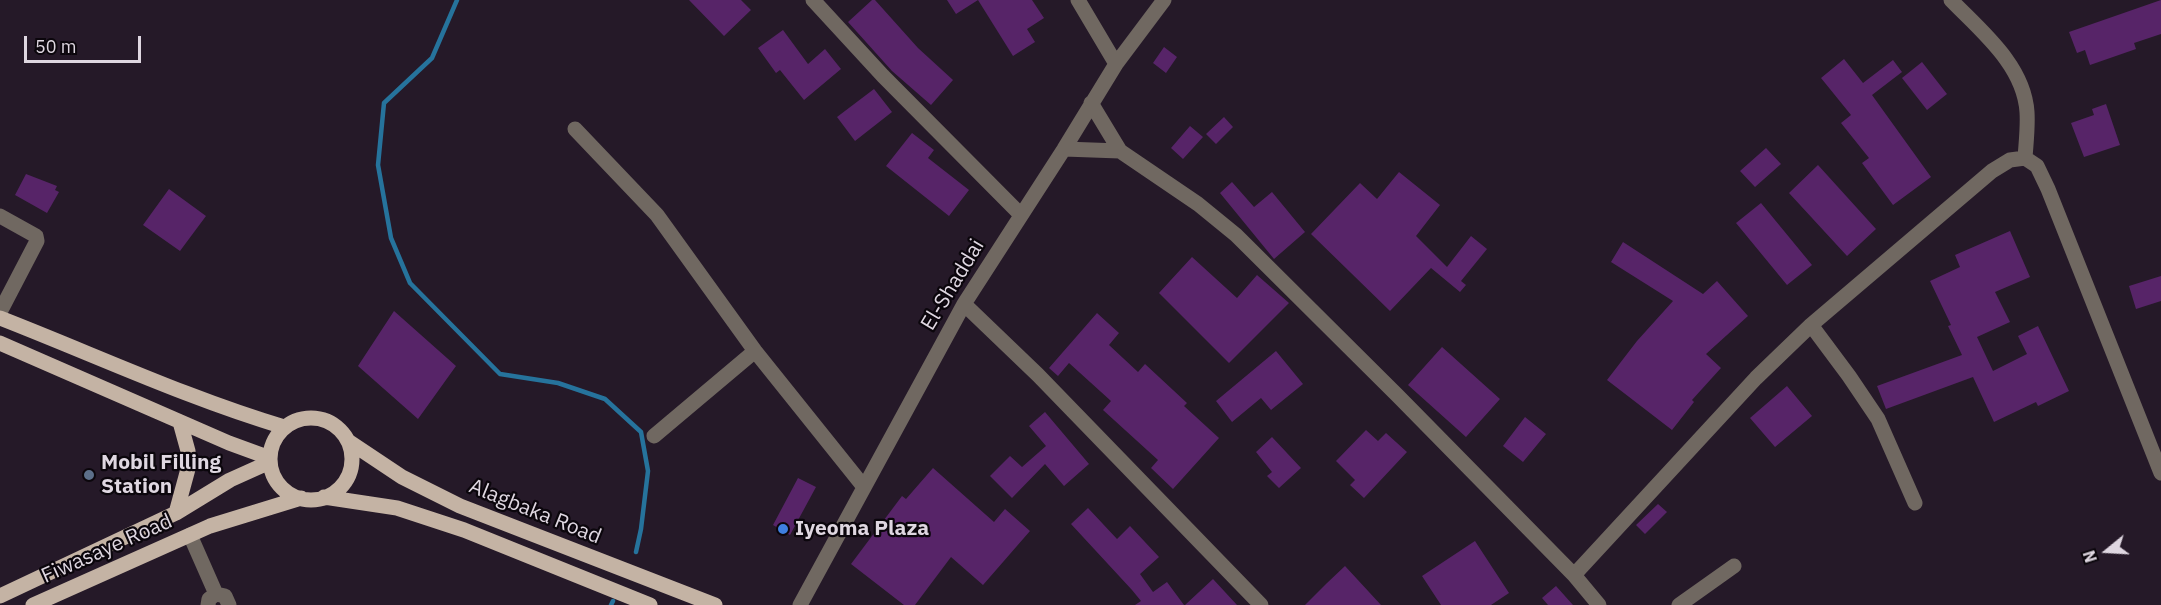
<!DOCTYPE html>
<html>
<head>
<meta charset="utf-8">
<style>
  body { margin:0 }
  #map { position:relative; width:2161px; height:605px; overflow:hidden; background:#251928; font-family:"IBM Plex Sans",sans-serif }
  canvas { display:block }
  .north { position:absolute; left:2077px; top:521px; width:60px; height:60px; -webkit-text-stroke:4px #0b060c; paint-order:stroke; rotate:252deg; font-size:16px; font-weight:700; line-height:24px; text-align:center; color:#dfd7e1 }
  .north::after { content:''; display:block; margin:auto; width:21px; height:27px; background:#dfd7e1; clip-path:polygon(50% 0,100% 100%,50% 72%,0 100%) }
  .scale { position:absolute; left:24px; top:36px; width:117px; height:27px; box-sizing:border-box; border:3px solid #dfd7e1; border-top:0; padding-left:8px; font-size:18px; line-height:21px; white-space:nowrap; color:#dfd7e1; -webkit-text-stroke:4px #0b060c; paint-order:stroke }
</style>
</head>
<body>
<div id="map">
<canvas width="2161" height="605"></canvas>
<div class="north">N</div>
<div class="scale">50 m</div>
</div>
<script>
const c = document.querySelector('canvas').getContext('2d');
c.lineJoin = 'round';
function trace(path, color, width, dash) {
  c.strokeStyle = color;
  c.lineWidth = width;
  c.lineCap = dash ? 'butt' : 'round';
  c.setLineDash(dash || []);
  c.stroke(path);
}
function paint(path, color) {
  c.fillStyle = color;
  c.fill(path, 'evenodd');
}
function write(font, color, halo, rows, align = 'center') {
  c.font = font + ' "IBM Plex Sans",sans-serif';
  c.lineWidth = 4.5;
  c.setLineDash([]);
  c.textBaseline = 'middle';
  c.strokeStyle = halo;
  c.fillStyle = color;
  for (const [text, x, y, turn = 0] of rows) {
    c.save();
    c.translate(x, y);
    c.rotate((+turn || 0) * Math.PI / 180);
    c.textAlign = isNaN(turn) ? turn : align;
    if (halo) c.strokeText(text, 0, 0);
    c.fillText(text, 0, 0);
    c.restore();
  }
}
const stream = new Path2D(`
  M457,0L432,58L384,103L378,165L391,238L410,283L500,374L558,383L605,399L641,432L648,471L641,529L636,552
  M611,605L613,601`);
const building = new Path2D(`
  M689,0H741L751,10L724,36Z
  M872,0H875L918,48L953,80L931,105L892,71L848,22Z
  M947,0H1032L1044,18L1027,29L1035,42L1013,56L978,0L956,14Z
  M2161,0V34L2134,43L2136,49L2090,65L2085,50L2077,53L2069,32Z
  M783,30L808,64L825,49L841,69L804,100L780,70L776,73L758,48Z
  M1164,47L1177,57L1166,73L1153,63Z
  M1844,59L1863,83L1893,60L1902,72L1872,95L1931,177L1893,205L1862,163L1869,158L1841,123L1851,115L1821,78Z
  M1922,62L1947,94L1927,110L1902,78Z
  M874,89L892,112L855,141L837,117Z
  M2106,104L2120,145L2084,157L2071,123L2094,115L2092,109Z
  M1224,117L1233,127L1216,144L1206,134Z
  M1190,126L1203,137L1183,159L1171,148Z
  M912,133L934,150L928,158L969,190L949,216L886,166Z
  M1766,148L1781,164L1755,187L1740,171Z
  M1818,165L1876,229L1847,256L1789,193Z
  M1399,172L1440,205L1416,236L1447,267L1471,236L1487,249L1461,281L1466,285L1460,292L1431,268L1390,311L1311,234L1360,183L1377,199Z
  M26,174L57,186L55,190L59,192L47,213L15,195Z
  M1232,182L1254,207L1272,192L1305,232L1274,259L1220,193Z
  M169,189L206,216L180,251L143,225Z
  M1761,203L1812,265L1787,285L1736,223Z
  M2010,231L2030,277L1995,292L2010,322L1977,337L1993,371L2027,354L2018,336L2038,326L2069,391L2038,406L2036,402L1994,422L1973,377L1886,409L1877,386L1962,355L1948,326L1951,325L1930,281L1960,267L1955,255Z
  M1623,242L1703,294L1717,281L1748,316L1706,354L1721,368L1692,400L1694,402L1672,430L1607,380L1637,341L1673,301L1611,262Z
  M1192,257L1237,298L1257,275L1289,303L1229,363L1159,293Z
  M2161,276V301L2136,309L2129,286Z
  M394,311L456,366L418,419L358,366Z
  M1097,313L1119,333L1109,345L1138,372L1145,364L1187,403L1184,406L1219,438L1173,489L1151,468L1158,460L1103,410L1111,401L1069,363L1058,376L1049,368Z
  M1442,347L1500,399L1466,437L1408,385Z
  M1276,351L1303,384L1271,410L1261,398L1232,422L1216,401Z
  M1787,386L1812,416L1775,447L1750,418Z
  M1045,412L1089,464L1064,486L1045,464L1012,498L990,476L1010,456L1022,467L1046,446L1029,426Z
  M1525,417L1546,434L1523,462L1503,446Z
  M1366,430L1378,441L1386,433L1407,452L1364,498L1350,485L1355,480L1336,461Z
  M1272,437L1301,468L1279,488L1267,476L1272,472L1256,452Z
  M933,468L994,522L1005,509L1030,531L983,585L951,557L915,605H904L851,564L902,496L906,499Z
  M798,478L816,487L790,535L773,525Z
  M1658,504L1667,512L1645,534L1636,525Z
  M1088,508L1117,539L1130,526L1159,557L1140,574L1153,592L1167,582L1184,605H1135L1141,601L1132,590L1071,524Z
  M1475,541L1509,593L1491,605H1441L1422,576Z
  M1345,566L1381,605H1305L1327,583Z
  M1213,579L1237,605H1185Z
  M1556,586L1573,605H1548L1542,598Z`);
const minor = new Path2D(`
  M813,0L883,76L1021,215
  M1078,0L1116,64
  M1951,0C1981,31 2024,65 2027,112C2028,127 2026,143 2025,158
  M1091,103L1120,151L1198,204L1236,235L1398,396L1574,575L1599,605
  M575,129L657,215L755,351L864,487
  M1064,149L1120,151
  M0,216L36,236L37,241L0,312
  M964,304L1038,375L1261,605
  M1811,325L1849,376L1878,419L1915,503
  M654,436L755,351
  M190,535L216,594
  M1574,575L1756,378L1811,325L1992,171L2010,160L2025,158L2037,166L2048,189L2161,473
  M208,605L209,599L216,594L225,596L229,605
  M800,605L964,304L1064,149L1116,64L1164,0
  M1679,605L1734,566`);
const major = new Path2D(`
  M0,318C95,355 187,398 284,427
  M0,343L229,443L270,458
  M270 459a41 41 0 1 1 82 0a41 41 0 1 1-82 0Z
  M348,441L402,477L460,506L715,605
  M324,497L397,508L464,530L650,605
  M176,513L188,469V451L180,422
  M0,596L176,513L230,480L270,462
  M33,605L210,526L301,498`);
const markers = [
  [89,475,6,"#5c6f8a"],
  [783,529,6,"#3f7fe0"]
];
const streetNames = [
  ["El-Shaddai",953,285,-59],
  ["Alagbaka Road",535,512,22],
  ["Fiwasaye Road",107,549,-24]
];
const poiNames = [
  ["Mobil Filling",101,463],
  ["Station",101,487],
  ["Iyeoma Plaza",795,529]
];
trace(stream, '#26739c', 4.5);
paint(building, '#572468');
trace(minor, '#706861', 15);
trace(major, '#c4b3a4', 15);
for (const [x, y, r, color] of markers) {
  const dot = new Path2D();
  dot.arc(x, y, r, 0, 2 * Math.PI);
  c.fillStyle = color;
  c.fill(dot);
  trace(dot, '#0b060c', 2);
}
write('21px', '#dfd7e1', '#0b060c', streetNames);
write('bold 21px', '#dfd7e1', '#0b060c', poiNames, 'left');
</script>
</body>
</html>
